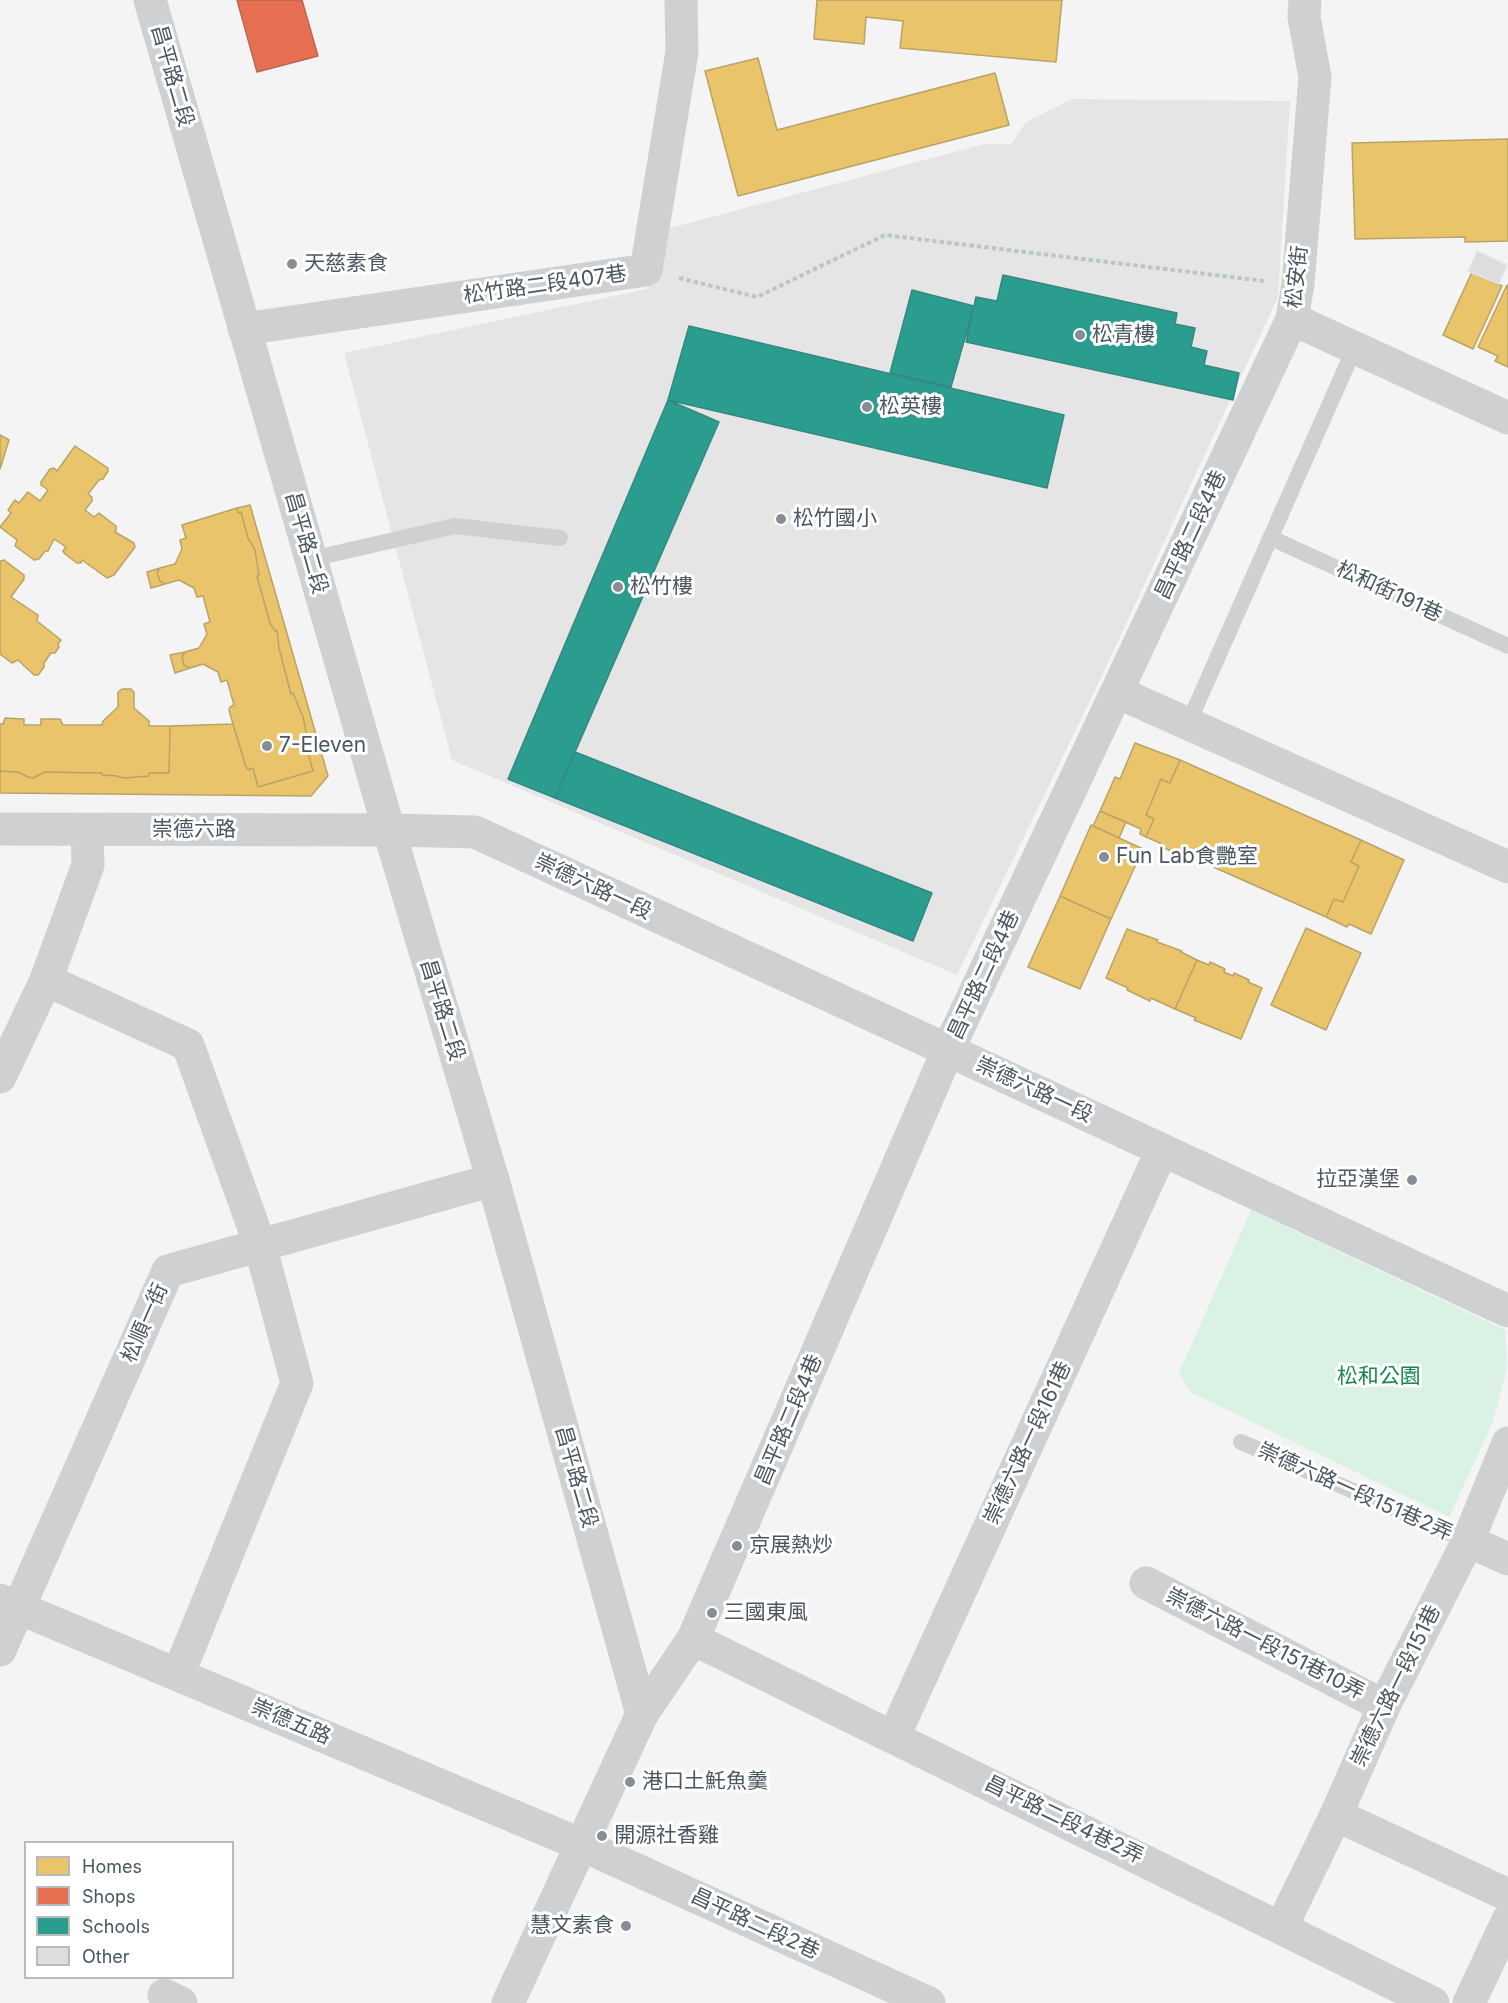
<!DOCTYPE html>
<html>
<head>
<meta charset="utf-8">
<style>
  body { margin:0 }
  #map { position:relative; width:1508px; height:2003px; overflow:hidden; background:#f4f4f4; font-family:Inter,sans-serif }
  canvas { display:block }
  .legend { position:absolute; left:24px; top:1841px; width:210px; height:138px; box-sizing:border-box; background:#fff; border:2px solid #b7bbc0; margin:0; padding:8px 10px; list-style:none; font-size:18px; color:#4a5661 }
  .legend li { display:flex; align-items:center; gap:12px; height:30px }
  .legend b { width:30px; border:2px solid #b7bbc0 }
</style>
</head>
<body>
<div id="map">
<canvas width="1508" height="2003"></canvas>
<ul class="legend">
<li><b style="height:16px;background:#e9c46a"></b>Homes</li>
<li><b style="height:16px;background:#e76f51"></b>Shops</li>
<li><b style="height:16px;background:#2a9d8f"></b>Schools</li>
<li><b style="height:16px;background:#ddddde"></b>Other</li>
</ul>
</div>
<script>
const c = document.querySelector('canvas').getContext('2d');
c.lineJoin = 'round';
function paint(path, color) {
  c.fillStyle = color;
  c.fill(path, 'evenodd');
}
function trace(path, color, width, dash) {
  c.strokeStyle = color;
  c.lineWidth = width;
  c.lineCap = dash ? 'butt' : 'round';
  c.setLineDash(dash || []);
  c.stroke(path);
}
function write(font, color, halo, rows, align = 'center') {
  c.font = font + ' Inter,"Noto Sans TC",sans-serif';
  c.lineWidth = 6;
  c.setLineDash([]);
  c.textBaseline = 'middle';
  c.strokeStyle = halo;
  c.fillStyle = color;
  for (const [text, x, y, turn = 0] of rows) {
    c.save();
    c.translate(x, y);
    c.rotate((+turn || 0) * Math.PI / 180);
    c.textAlign = isNaN(turn) ? turn : align;
    if (halo) c.strokeText(text, 0, 0);
    c.fillText(text, 0, 0);
    c.restore();
  }
}
const education = new Path2D(`
  M1072,99L1290,101L1278,297L1098,684L957,975L452,760L344,353L647,289L663,230L984,144H1011L1026,122Z`);
const green = new Path2D(`
  M1251,1210L1505,1330L1507,1368L1492,1424L1449,1517L1192,1393L1179,1373Z`);
const homes = new Path2D(`
  M817,0H1062L1056,62L900,48L903,21L866,17L864,44L814,39Z
  M758,58L777,130L995,73L1009,125L738,196L705,71Z
  M1508,139V241L1465,242V237L1355,239L1352,143Z
  M1472,272L1502,286L1473,349L1443,335Z
  M1507,285L1508,286V367L1495,361L1498,356L1478,347Z
  M0,435L9,440L0,469Z
  M75,446L108,468V471L103,479L99,480L88,494L92,497V501L85,510L94,517L99,513L116,526V530L115,532L134,543L135,547L114,575L107,578L82,560L81,563H77L65,554L63,551L66,547L54,539L48,551H45L39,559L34,560L15,546L17,540L0,527L11,513L8,510L15,500L19,503L28,492L40,501L48,490L41,485V482L50,469L54,468L57,471Z
  M250,505L328,776L311,796L0,793V771L18,772L28,777L33,778L45,772L102,773V775L116,776L124,778L149,776V773H169L170,726L233,724L246,767L249,770L253,768L258,787L313,771L305,742L308,741L303,717L293,693L291,694L279,648L277,630L275,631L270,623L257,576L259,575L255,550L248,538L241,512L238,513L237,508Z
  M237,508L238,513L241,512L248,538L255,550L259,575L257,576L270,623L275,631L277,630L279,648L291,694L293,693L303,717L308,741L305,742L313,771L258,787L253,768L249,770L246,767L233,724L229,710L230,707L234,705L227,680L221,682L218,672L203,664L190,668L184,665L182,657L185,652L199,648L207,634L204,624L210,622L203,596L197,597L194,588L179,580L165,584L160,581L157,573L160,568L175,564L182,549L180,540L186,538L182,525Z
  M4,560L24,575V579L11,597L38,615L37,621L61,640L58,644L59,647L55,653H51L44,663V667L38,675H34L18,660L12,663L0,654V561Z
  M160,568L157,573L160,581L165,584L151,588L147,572Z
  M185,652L182,657L184,665L190,668L175,673L170,655Z
  M122,689H131L134,692V708L149,721V726H170L169,773H149V776L124,778L116,776L102,775V773L45,772L33,778L28,777L18,772L0,771V724H3L5,718L24,719V725H41V719H60L63,725H102L103,721L118,707V692Z
  M1135,743L1180,760L1170,783L1161,779L1146,815L1154,819L1146,837L1140,834L1141,829L1100,811L1115,777L1120,779Z
  M1180,760L1361,840L1351,862L1359,866L1343,902L1334,899L1326,917L1184,854L1183,856L1159,846L1160,843L1146,837L1154,819L1146,815L1161,779L1170,783Z
  M1100,811L1126,822L1119,838L1093,826Z
  M1091,825L1143,849L1111,919L1060,896Z
  M1361,840L1404,860L1371,934L1349,924L1347,927L1326,917L1334,899L1343,902L1359,866L1351,862Z
  M1060,896L1111,919L1080,989L1028,967Z
  M1306,928L1361,953L1326,1030L1271,1005Z
  M1127,929L1158,940L1157,942L1182,951L1181,952L1197,960L1175,1009L1151,998L1150,1001L1127,990L1128,988L1106,978Z
  M1197,960L1209,965L1210,962L1225,969L1224,972L1233,976L1234,973L1249,980L1248,982L1262,988L1241,1039L1194,1020L1196,1018L1175,1009Z`);
const shops = new Path2D(`
  M237,0H302L318,56L257,72Z`);
const schools = new Path2D(`
  M1003,275L1177,313L1175,324L1195,328L1191,347L1207,351L1204,365L1239,373L1233,400L966,342L976,297L997,301Z
  M912,290L974,306L951,387L890,373Z
  M689,326L1064,415L1047,488L668,400Z
  M668,400L719,422L555,798L508,779Z
  M575,752L932,893L913,941L555,798Z`);
const building = new Path2D(`
  M1477,251L1507,265L1499,284L1468,271Z`);
const path = new Path2D(`
  M679,278L757,297L885,235L1264,281`);
const service = new Path2D(`
  M1271,538L1508,646
  M311,559L455,526L560,538
  M1188,724L1355,347
  M1241,1442L1468,1541`);
const minor = new Path2D(`
  M1292,319L1508,418
  M244,329L646,270L682,52L681,0
  M1117,692L1508,867
  M0,829L389,830L475,832L980,1065L1508,1311
  M46,980L188,1045L260,1245L297,1383L178,1675
  M0,1077L46,980L88,865L87,830
  M1468,1541L1508,1559
  M1146,1583L1384,1706
  M0,1600L582,1845L929,2003
  M693,1639L1433,2003
  M0,1650L168,1271L493,1180
  M642,1714L693,1639L948,1050L1292,319L1298,284L1315,77L1304,17L1305,0
  M894,1736L1162,1150
  M1336,1815L1508,1895
  M1281,1928L1336,1815L1384,1706L1468,1541L1508,1443
  M164,1995L181,2003
  M1469,2003L1508,1920`);
const tertiary = new Path2D(`
  M150,0L389,830L493,1180L642,1714L508,2003`);
const markers = [
  [292,264,6,"#868d94"],
  [1080,335,6,"#868d94"],
  [867,407,6,"#868d94"],
  [781,519,6,"#868d94"],
  [618,587,6,"#868d94"],
  [267,746,6,"#868d94"],
  [1104,857,6,"#868d94"],
  [1412,1180,6,"#868d94"],
  [737,1546,6,"#868d94"],
  [712,1613,6,"#868d94"],
  [630,1782,6,"#868d94"],
  [602,1836,6,"#868d94"],
  [626,1926,6,"#868d94"]
];
const streetNames = [
  ["昌平路二段",172,76,74],
  ["松安街",1297,277,-84],
  ["松竹路二段407巷",545,285,-8],
  ["昌平路二段4巷",1191,535,-65],
  ["昌平路二段",306,543,74],
  ["松和街191巷",1389,592,25],
  ["崇德六路",194,830],
  ["崇德六路一段",593,887,25],
  ["昌平路二段4巷",984,975,-65],
  ["昌平路二段",442,1010,73],
  ["崇德六路一段",1034,1090,25],
  ["松順一街",145,1323,-66],
  ["昌平路二段4巷",789,1420,-67],
  ["崇德六路一段161巷",1028,1443,-65],
  ["昌平路二段",576,1477,74],
  ["崇德六路一段151巷2弄",1355,1492,24],
  ["崇德六路一段151巷10弄",1265,1644,27],
  ["崇德六路一段151巷",1396,1686,-64],
  ["崇德五路",291,1722,23],
  ["昌平路二段4巷2弄",1064,1820,26],
  ["昌平路二段2巷",755,1924,25]
];
const poiNames = [
  ["天慈素食",304,264],
  ["松青樓",1092,335],
  ["松英樓",879,407],
  ["松竹國小",793,519],
  ["松竹樓",630,587],
  ["7-Eleven",279,746],
  ["Fun Lab食艷室",1116,857],
  ["拉亞漢堡",1400,1180,"right"],
  ["京展熱炒",749,1546],
  ["三國東風",724,1613],
  ["港口土魠魚羹",642,1782],
  ["開源社香雞",614,1836],
  ["慧文素食",614,1926,"right"]
];
const parkNames = [
  ["松和公園",1379,1377]
];
paint(education, '#e6e5e6');
paint(green, '#d9f2e3');
paint(homes, '#e9c46a');
trace(homes, '#b9a367', 1.5);
paint(shops, '#e76f51');
trace(shops, '#b86856', 1.5);
paint(schools, '#2a9d8f');
trace(schools, '#348881', 1.5);
paint(building, '#ddddde');
trace(building, '#e5e6e7', 1.5);
trace(path, '#bcc7c4', 4, [4.5, 3]);
trace(service, '#ced0d2', 16);
trace(minor, '#ced0d2', 33);
trace(tertiary, '#ced0d2', 33);
for (const [x, y, r, color] of markers) {
  const dot = new Path2D();
  dot.arc(x, y, r, 0, 2 * Math.PI);
  c.fillStyle = color;
  c.fill(dot);
  trace(dot, '#fff', 2);
}
write('21px', '#4a5661', '#fff', streetNames);
write('21px', '#4a5661', '#fff', poiNames, 'left');
write('21px', '#17864f', '#fff', parkNames);
</script>
</body>
</html>
